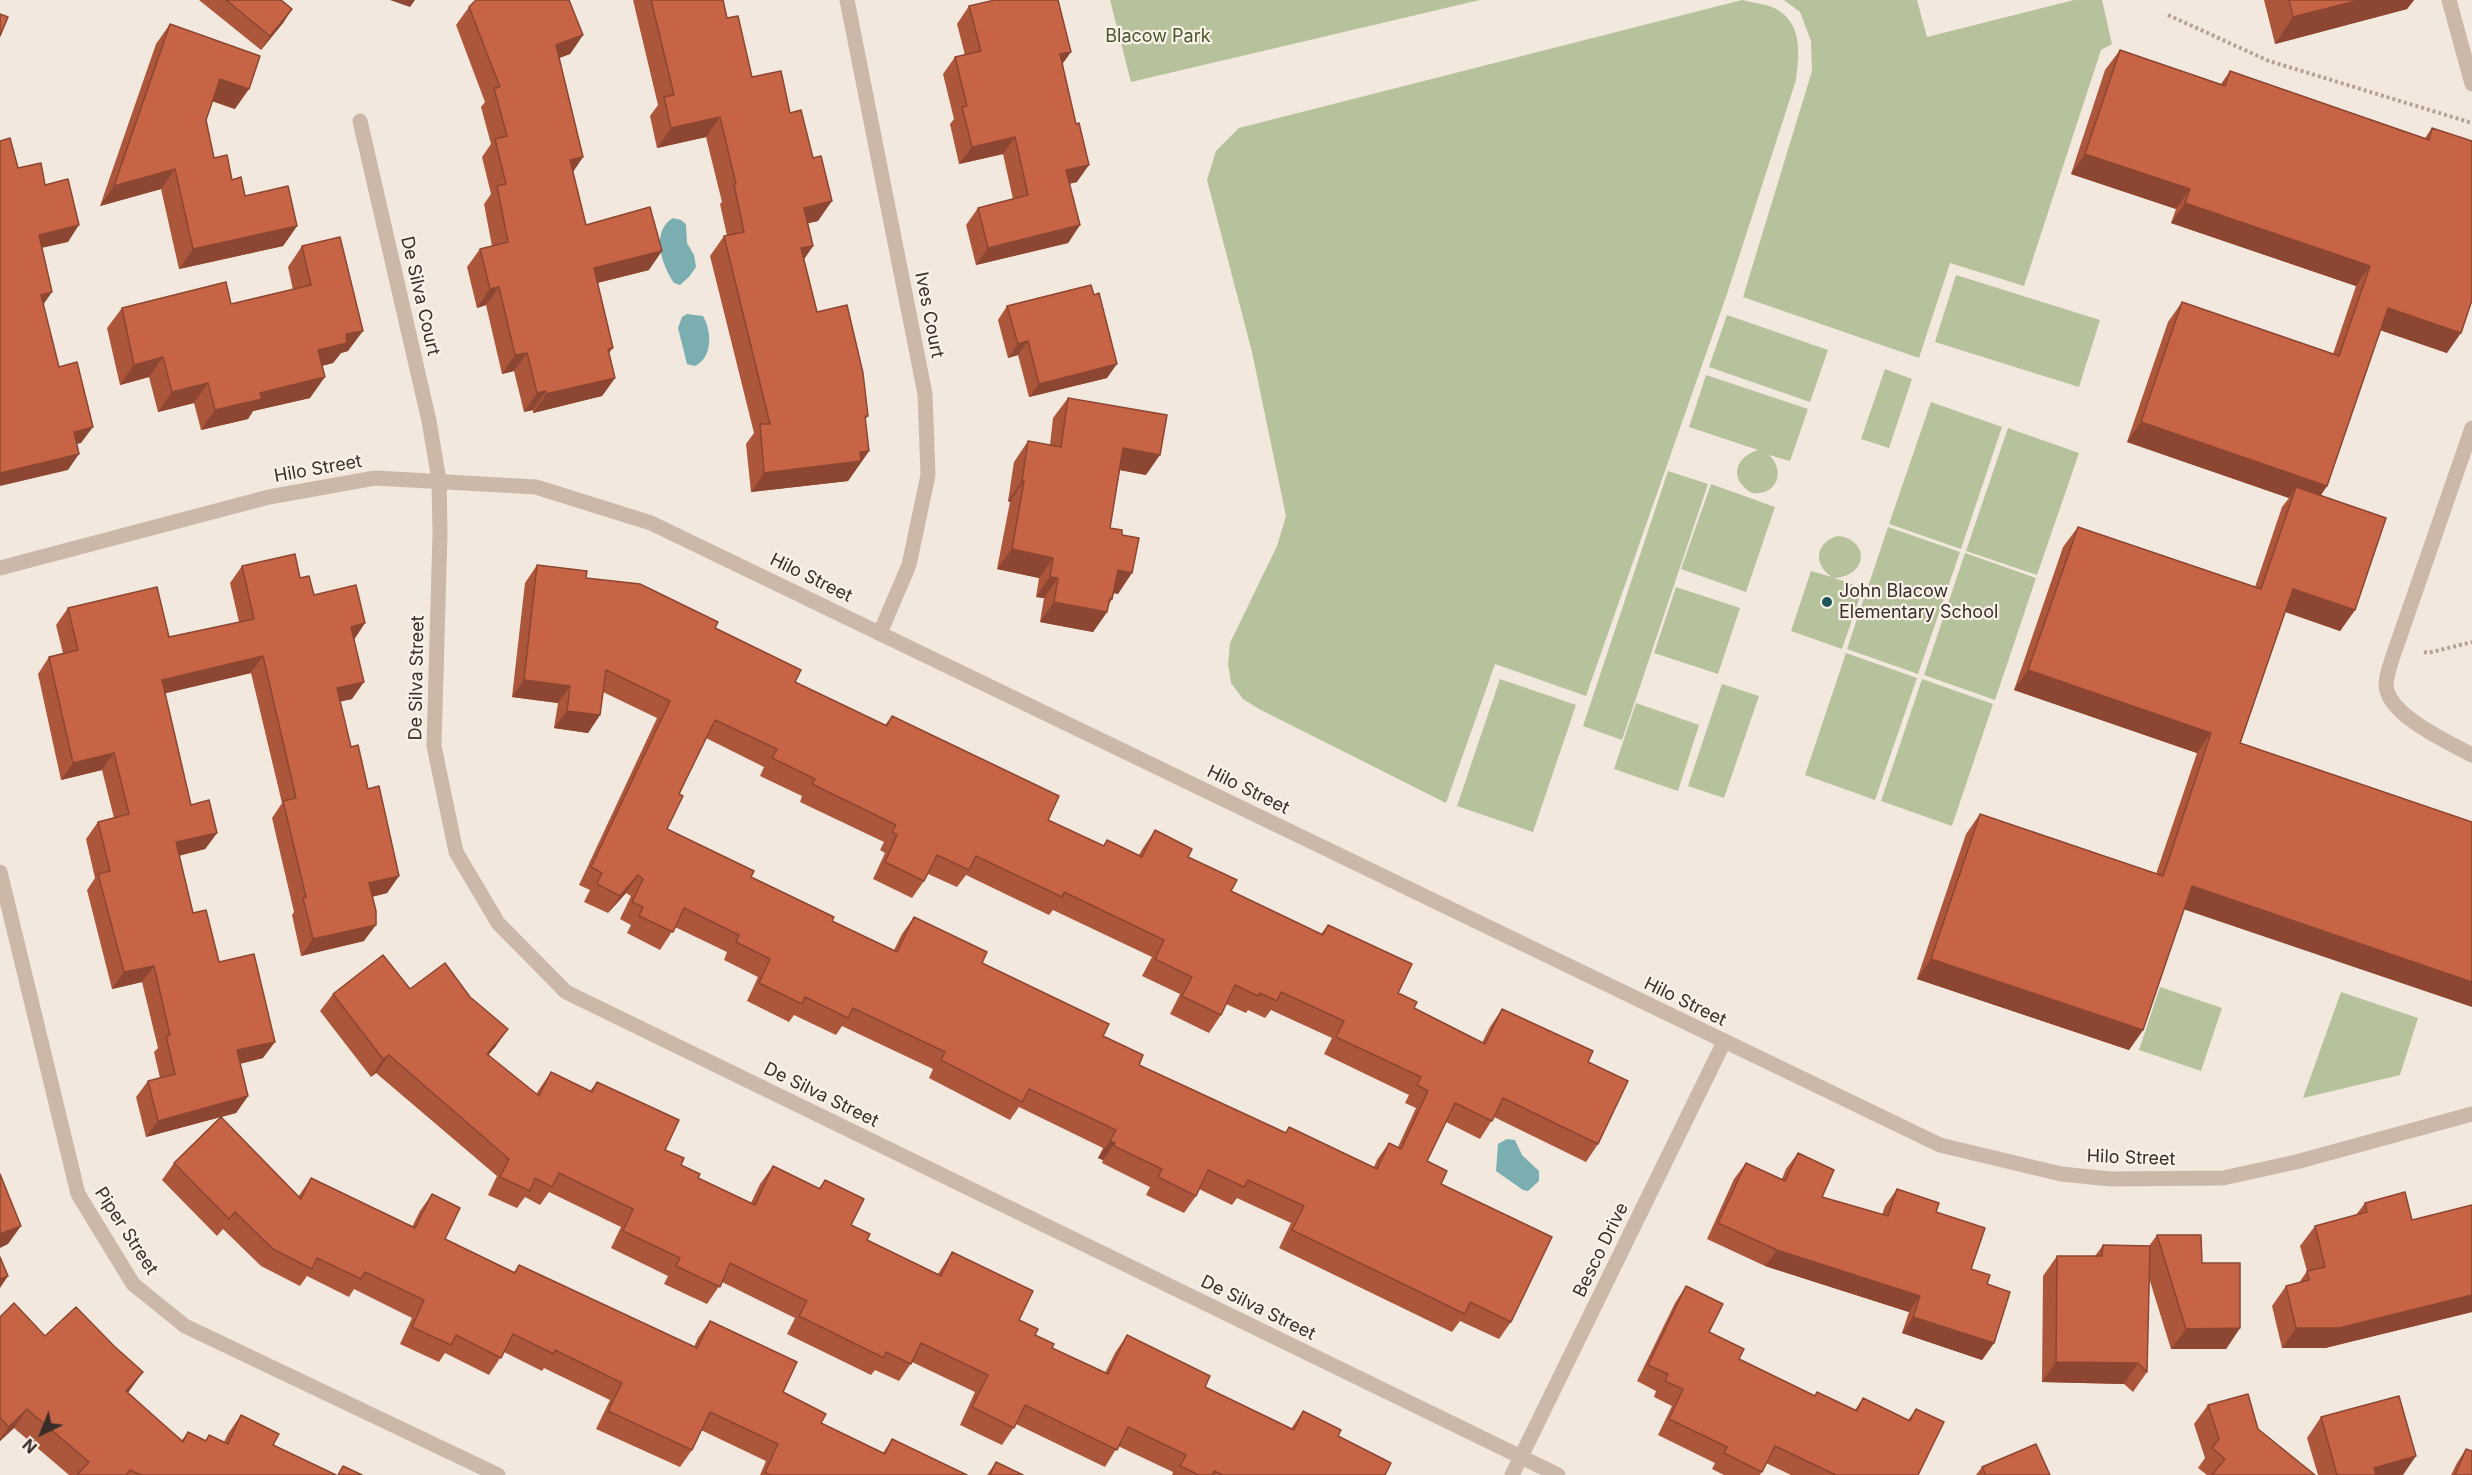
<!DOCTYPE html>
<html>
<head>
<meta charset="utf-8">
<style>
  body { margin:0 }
  #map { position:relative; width:2472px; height:1475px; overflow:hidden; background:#f3e8dd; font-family:Inter,sans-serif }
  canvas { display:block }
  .north { position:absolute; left:12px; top:1403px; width:60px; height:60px; -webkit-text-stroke:4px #faf2e9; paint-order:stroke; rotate:223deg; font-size:16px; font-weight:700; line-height:24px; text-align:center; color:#382d28 }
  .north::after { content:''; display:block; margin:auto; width:21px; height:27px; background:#382d28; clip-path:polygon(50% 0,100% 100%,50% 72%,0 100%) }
</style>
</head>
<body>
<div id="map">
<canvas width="2472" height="1475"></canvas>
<div class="north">N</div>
</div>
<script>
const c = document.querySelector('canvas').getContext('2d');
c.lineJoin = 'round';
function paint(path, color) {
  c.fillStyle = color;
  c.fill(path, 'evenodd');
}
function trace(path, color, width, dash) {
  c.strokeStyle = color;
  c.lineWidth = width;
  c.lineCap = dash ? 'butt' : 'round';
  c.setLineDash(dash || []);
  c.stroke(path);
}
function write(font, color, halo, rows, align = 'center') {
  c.font = font + ' Inter,sans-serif';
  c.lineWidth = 4.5;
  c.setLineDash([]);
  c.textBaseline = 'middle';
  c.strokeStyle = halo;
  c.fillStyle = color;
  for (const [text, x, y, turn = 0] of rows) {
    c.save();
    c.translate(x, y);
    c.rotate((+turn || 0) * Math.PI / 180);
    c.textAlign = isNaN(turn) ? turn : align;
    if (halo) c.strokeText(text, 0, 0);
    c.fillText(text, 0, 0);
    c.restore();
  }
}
const green = new Path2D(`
  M1110,0H1480L1131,82Z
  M1742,0C1753,3 1769,4 1778,10C1803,26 1799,55 1796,80L1727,294L1586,696L1495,664L1446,803L1259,709L1243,699L1231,683L1228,664L1230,643L1277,546L1286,516L1252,352L1207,180L1216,151L1239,128Z
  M1784,0H1917L1927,37L2074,0H2102L2112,44L2101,50L2024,286L1950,263L1919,358L1743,297L1812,71L1811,41L1800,12Z
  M1956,275L2100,320L2079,387L1935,342Z
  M1727,315L1828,350L1810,402L1709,367Z
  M1885,369L1912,379L1889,448L1861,439Z
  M1706,375L1808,409L1790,461L1769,455C1786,471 1777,496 1752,493C1728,479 1735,457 1758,450L1689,427Z
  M1931,402L2002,427L1961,549L1889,524Z
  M2008,428L2079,453L2037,575L1966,551Z
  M1668,471L1708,484L1622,740L1583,726Z
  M1711,484L1775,507L1746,592L1681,569Z
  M1888,527L1960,552L1918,674L1847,649Z
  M1837,536C1869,538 1870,576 1834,578L1863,588L1842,649L1791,631L1811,571L1832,577C1813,565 1815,543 1837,536Z
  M1965,553L2036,578L1995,700L1924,675Z
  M1676,587L1740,608L1718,674L1654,653Z
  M1846,653L1917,678L1875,800L1805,775Z
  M1500,679L1576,705L1533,832L1457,806Z
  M1922,679L1993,704L1952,826L1881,801Z
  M1722,684L1759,696L1724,798L1688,786Z
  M1636,703L1699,725L1678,791L1614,769Z
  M2160,987L2222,1008L2201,1071L2139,1050Z
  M2341,992L2418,1018L2400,1075L2303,1098Z`);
const water = new Path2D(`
  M673,218L681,220L686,224L687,243L694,255L696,267L689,277L680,285L674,283C662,265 650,232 673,218Z
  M687,314L703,316C712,332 713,357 695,366L687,364L678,328L682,317Z
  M1507,1139L1515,1140L1522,1155L1539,1171V1181L1528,1191L1523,1190L1496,1171L1498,1144Z`);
const path = new Path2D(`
  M2168,15L2269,61L2472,123
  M2424,652L2428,653L2472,642`);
const minor = new Path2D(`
  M847,0L925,394L928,475L909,565L880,633
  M2449,0L2472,84
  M360,121L429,421L439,480L440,533L434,746L456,852L498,923L566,992L1558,1475
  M2472,428L2392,659C2389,669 2384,682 2387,691C2395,718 2448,742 2472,755
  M0,568L269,497L375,478L536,487L651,523L1940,1145L2061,1174L2111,1179L2223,1178L2296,1162L2472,1114
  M0,872L78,1194L133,1284L185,1326L498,1475
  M1512,1475L1724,1042`);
const wall = new Path2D(`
  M199,0H281L292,9L283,23L261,50Z
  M633,0H723L727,18L752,77L790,113L818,221L808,223L813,246L804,259L817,312L868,416L865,420L869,451L848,481L751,492L746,444L754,433L710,256L724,236H727L720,204L722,202L706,137L657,148L650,116L658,105Z
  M2264,0H2414L2407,9L2275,44Z
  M969,6L1062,64L1077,182L1069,184L1080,225L1068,243L976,265L966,225L978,208L1013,199L1003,154L959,164L950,124L954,119L943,74L955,57L965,55L957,24Z
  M469,7L583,35L570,54L559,58L583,157L573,172L586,225L649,270L597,283L613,348L609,353L615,378L602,396L533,413V410L524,412L514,371L502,374L486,305L477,308L467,267L480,249L492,246L484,204L491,194L482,157L491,144L481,107L485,102L456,25Z
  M170,24L235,109L212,101L206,120L214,158L245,196L297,226L283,246L179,269L161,189L100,206L156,44Z
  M2120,50L2221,84L2230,71L2425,138L2432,128L2447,353L2380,330L2327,486L2321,495L2355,610L2340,631L2285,612L2143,1030L2129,1050L1917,979L1966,834L1980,814L2156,874L2197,753L2014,690L2063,547L2078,527L2255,587L2282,507L2289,498L2127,442L2168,322L2182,302L2333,354L2356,286L2171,223L2176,209L2071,174L2105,70Z
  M302,246L348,351L341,353L333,363L322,366L310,398L253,411L248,419L201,430L194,403L158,412L149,377L120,385L107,328L122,308L231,304L293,290L288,267Z
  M1007,306L1107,378L1029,397L1018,355L1008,358L998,320Z
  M1068,398L1146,475L1120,470L1110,528L1118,594L1114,593L1112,599L1108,605L1107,612L1093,632L1040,622L1044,598L1036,597L1039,578L997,569L1010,502L1008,501L1014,462L1028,441L1050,445L1053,418Z
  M537,565L586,578L715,628L795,682L885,725L892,716L1048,820L1103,846L1107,840L1139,855L1143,848L1155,830L1231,891L1321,934L1328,925L1414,1008L1482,1043L1490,1027L1502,1009L1588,1062L1598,1144L1586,1162L1494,1117L1480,1139L1446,1122L1427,1161L1441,1184L1511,1322L1499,1339L1460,1321L1452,1332L1279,1248L1291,1223L1237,1198L1232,1205L1199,1189L1196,1196L1184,1213L1146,1195L1150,1187L1102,1163L1103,1160L1098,1158L1103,1148L1019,1107L1010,1120L929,1078L933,1069L842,1026L836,1035L794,1015L789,1022L747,1001L758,977L724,960L727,952L675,927L660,950L627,933L631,925L620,919L631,896L626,893L608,913L584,902L590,890L579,885L657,718L603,692L600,715L588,733L554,728L558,703L512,697L525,583ZM706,738L764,767L760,776L802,796L800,802L884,842L880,850L885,853L873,879L912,898L924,881L928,874L957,887L966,875L1049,915L1053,910L1152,957L1142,976L1180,994L1170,1014L1209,1033L1221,1015L1226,1004L1246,1013L1248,1010L1265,1018L1271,1010L1332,1038L1324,1054L1409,1095L1405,1103L1416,1108L1398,1147L1389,1143L1377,1160L1374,1167L1289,1127L1285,1133L1139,1065L1103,1036L982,963L914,917L902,934L894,950L832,921L751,877L667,829L679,794Z
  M242,566L300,578L314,595L365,623L354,640L352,699L340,701L351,747L368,789L399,876L387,893L372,897L364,941L301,956L292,915L294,912L272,818L282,803L251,673L165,693L191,805L217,833L205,849L179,856L193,913L219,962L263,1058L240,1064L248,1096L236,1113L221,1117L298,1197L311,1178L412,1227L420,1211L432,1194L445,1239L514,1272L519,1265L694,1347L698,1338L710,1321L783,1392L821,1423L883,1453L892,1439L967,1475H760L766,1461L701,1430L692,1450L680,1467L596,1429L610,1400L544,1368L542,1371L504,1352L489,1375L445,1353L439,1362L400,1344L412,1318L354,1289L349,1297L307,1276L300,1286L261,1266L223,1229L217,1236L162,1180L174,1163L220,1117L146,1137L136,1097L148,1081L160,1078L154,1052L158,1048L142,982L112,989L87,890L95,878L86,839L98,822L114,818L102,770L61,780L38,674L49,657L63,653L56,625L68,608L169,637L239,622L230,583Z
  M410,989L496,1046L488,1055L536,1094L551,1072L590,1091L597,1082L665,1150L681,1165L698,1178L751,1203L760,1184L773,1166L819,1188L825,1180L851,1225L867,1240L938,1274L952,1252L1019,1320L1035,1335L1052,1348L1105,1373L1115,1353L1127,1335L1205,1387L1291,1429L1303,1411L1338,1436L1385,1475H1172L1173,1472L1118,1446L1105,1467L1016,1424L1002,1445L960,1425L975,1392L912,1362L899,1381L875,1370L871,1375L787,1334L795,1318L722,1282L707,1304L664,1284L668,1276L611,1248L621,1227L549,1192L540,1205L525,1197L517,1208L488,1195L497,1176L376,1073L371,1077L320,1011L333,994Z
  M1798,1153L1822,1197L1882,1215L1885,1206L1897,1189L1936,1212L1971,1269L1987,1284L1994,1343L1982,1360L1902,1333L1909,1312L1765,1266L1707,1239L1734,1179L1746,1163L1782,1179L1786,1169Z
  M2365,1203L2412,1220L2472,1205V1312L2325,1348H2282L2272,1306L2286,1286L2299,1283L2307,1271L2300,1246L2315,1226L2356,1215Z
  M2157,1235L2202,1263L2240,1328L2226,1349H2171L2149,1278L2147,1372L2133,1392L2124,1384L2042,1382L2043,1276L2057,1256H2095L2103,1245L2149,1246Z
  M1686,1286L1709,1332L1739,1359L1814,1396L1817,1392L1855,1410L1863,1398L1908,1420L1916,1409L1918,1475H1791L1766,1463L1760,1475H1724L1712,1469L1715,1463L1658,1435L1672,1406L1654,1397L1656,1391L1637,1381L1675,1303Z
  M0,1317L45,1336L130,1390L128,1393L182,1440L188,1432L205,1441L209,1435L224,1442L228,1434L241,1415L273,1445L336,1475H69L14,1428L0,1441Z
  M2208,1405L2258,1429L2315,1475H2207L2198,1468L2205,1458L2194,1424Z
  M2321,1417L2403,1475H2318L2307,1438Z
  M2466,1449L2472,1475H2451L2457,1463Z
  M996,1462L1023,1475H987Z
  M1982,1467L2050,1475H1976Z`);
const shadedWall = new Path2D(`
  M390,0H415L410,7Z
  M2360,0H2414L2407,9L2275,44L2293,17Z
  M292,9L283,23L261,50L270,36Z
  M583,35L570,54L543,64L556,45Z
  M1071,52L1059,69L1060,54Z
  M220,79L249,89L235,109L206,99Z
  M720,117L706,137L657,148L671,128Z
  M1015,137L1003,154L959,164L972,147Z
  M2085,154L2190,189L2176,209L2071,174Z
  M583,157L570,176V160Z
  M1089,165L1077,182L1054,187L1066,170Z
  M175,169L161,189L100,206L114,186Z
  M832,201L818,221L791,227L804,208Z
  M2185,203L2370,266L2356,286L2171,223Z
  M79,225L68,242L28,251L39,235Z
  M1080,225L1068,243L976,265L988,248Z
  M297,226L283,246L179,269L193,249Z
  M813,246L800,265L801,248Z
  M662,251L649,270L581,287L594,268Z
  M499,287L486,305L477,308L490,289Z
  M52,292L41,308V295Z
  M2388,308L2461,333L2447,353L2374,328Z
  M363,331L348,351L341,353L333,363L304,370L318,350L346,334Z
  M1028,341L1018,355L1008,358L1018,344Z
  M527,353L514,371L502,374L515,355Z
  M163,357L149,377L120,385L134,365Z
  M1117,364L1107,378L1029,397L1039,384Z
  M325,377L310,398L253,411L248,419L201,430L215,410L260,393Z
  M615,378L602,396L533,413L546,394Z
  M208,383L194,403L158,412L172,392Z
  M546,391L533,410L524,412L537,393Z
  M2141,422L2327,486L2313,506L2296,487L2289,498L2127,442Z
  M93,427L81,443L62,448L74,432Z
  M1123,448L1160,455L1146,475L1109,468Z
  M869,451L848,481L751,492L764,473L860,452Z
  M79,454L68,470L0,486V473Z
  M1022,481H1024L1010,502L1008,501Z
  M1012,549L1053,558L1039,578L997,569Z
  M1118,570L1132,573L1118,594L1104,591Z
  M1050,577L1058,578L1044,598L1036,597Z
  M2293,589L2355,610L2340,631L2278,609Z
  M1110,598L1112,599L1104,611L1107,612L1093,632L1040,622L1054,602Z
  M365,623L353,640L351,627Z
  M263,656L251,673L150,697L162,680Z
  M2028,670L2211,733L2197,753L2014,690Z
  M524,680L570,686L558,703L512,697Z
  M364,682L352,699L326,705L337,688Z
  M567,711L600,715L588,733L554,728Z
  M114,753L102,770L61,780L73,763Z
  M217,833L205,849L164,859L176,842Z
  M638,875L626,893L608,913L620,896Z
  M399,876L387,893L357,900L369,883Z
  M2192,886L2472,982V1007L2177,907Z
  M376,925L364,941L301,956L313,939Z
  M1931,959L2143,1030L2129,1050L1917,979Z
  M154,966L142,982L112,989L124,972Z
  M508,1029L496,1046L475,1071L487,1054Z
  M275,1042L263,1058L226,1067L237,1050Z
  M389,1055L376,1073L371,1077L383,1059Z
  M248,1096L236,1113L146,1137L158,1121Z
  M1110,1141L1115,1143L1103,1160L1098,1158Z
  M21,1226L8,1244L0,1248V1234Z
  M1777,1250L1920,1296L1909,1312L1765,1266Z
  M8,1276L0,1288V1279Z
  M2472,1295V1312L2325,1348H2282L2296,1328Z
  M1913,1317L1994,1343L1982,1360L1902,1333Z
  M2240,1328L2226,1349H2171L2186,1329Z
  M2056,1362L2138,1363L2124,1384L2042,1382Z
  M143,1372L130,1390L113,1410L126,1391Z
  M27,1409L14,1428L0,1441V1439L9,1427Z
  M2416,1456L2403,1475H2369L2374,1468Z`);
const building = new Path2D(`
  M226,0H281L292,9L270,36Z
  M476,0H569L583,35L556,45L583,157L570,160L586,225L650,207L662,251L594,268L613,348L608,349L615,378L546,394V391L537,393L527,353L515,355L499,287L490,289L480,249L508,242L497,186L506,184L495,139L507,136L494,88L500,87L469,7Z
  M651,0H723L727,18L738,16L752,77L781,71L790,113L801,110L813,158L821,156L832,201L804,208L813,246L801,248L817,312L847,305L863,373L868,416H865L869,451L860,452L861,461L764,473L760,424H770L724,236L744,232L734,185L736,184L720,117L671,128L664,97L674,95Z
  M995,0H1058L1071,52L1060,54L1076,124L1079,123L1089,165L1066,170L1080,225L988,248L978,208L1028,195L1015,137L972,147L962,107L967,106L955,57L981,51L969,6Z
  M2289,0H2360L2293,17Z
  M0,14L8,17L0,36Z
  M170,24L260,56L249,89L220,79L206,120L214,158L227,155L232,180L241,177L245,196L288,186L297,226L193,249L175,169L114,186Z
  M2120,50L2225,86L2230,71L2429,140L2432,128L2472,141V300L2461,333L2388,308L2327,486L2141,422L2182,302L2339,356L2370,266L2185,203L2190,189L2085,154Z
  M10,138L18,168L41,163L45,185L68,179L79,225L39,235L52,292L41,295L59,367L77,362L93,427L74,432L79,454L0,473V141Z
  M340,237L363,331L346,334L347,343L318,350L325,377L260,393L262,399L215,410L208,383L172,392L163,357L134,365L122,308L226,282L231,304L311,285L302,246Z
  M1091,285L1094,295L1099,293L1117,364L1039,384L1028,341L1018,344L1007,306Z
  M1068,398L1167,415L1160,455L1123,448L1110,528L1122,530V535L1139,538L1132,573L1118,570L1112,599L1110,598L1107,612L1054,602L1058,578L1050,577L1053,558L1012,549L1024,481H1022L1028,441L1061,447Z
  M2296,487L2386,518L2355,610L2293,589L2240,743L2472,822V982L2192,886L2143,1030L1931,959L1980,814L2163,876L2211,733L2028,670L2078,527L2261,589Z
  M295,554L300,578L309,576L314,595L356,585L365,623L351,627L364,682L337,688L351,747L358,745L368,789L379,786L399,876L369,883L376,911V925L313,939L303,898L306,897L283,801L296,798L263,656L162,680L191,805L209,800L217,833L176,842L193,913L206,910L219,962L254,954L275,1042L237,1050L248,1096L158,1121L148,1081L175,1074L166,1036L170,1035L154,966L124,972L98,874L110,871L98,822L129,814L114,753L73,763L49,657L78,650L68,608L157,587L169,637L254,619L242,566Z
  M537,565L587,571L586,578L640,584L718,622L715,628L801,670L795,682L887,726L892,716L1059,796L1048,820L1104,846L1107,840L1142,857L1155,830L1192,849L1188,857L1237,880L1231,891L1323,935L1328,925L1412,964L1398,993L1417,1002L1414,1008L1485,1044L1502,1009L1593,1051L1588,1062L1628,1081L1598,1144L1503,1098L1492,1121L1455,1103L1427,1161L1447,1171L1441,1184L1552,1237L1511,1322L1470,1302L1465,1314L1292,1230L1304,1206L1248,1180L1244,1187L1208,1170L1196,1196L1158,1177L1162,1169L1114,1146L1115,1143L1110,1141L1116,1130L1029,1089L1022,1102L941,1060L945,1052L853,1008L848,1018L805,997L802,1004L759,983L770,959L736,942L739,935L684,908L673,932L639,916L643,907L632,902L643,879L638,875L620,896L597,884L602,873L591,867L670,701L606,670L600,715L567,711L570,686L524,680ZM715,720L777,749L772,758L815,779L812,784L896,825L892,832L897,835L885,862L924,881L937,855L969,870L976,856L1062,897L1064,892L1164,940L1155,959L1192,977L1182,996L1221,1015L1235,985L1258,996L1260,993L1277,1001L1281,992L1344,1021L1336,1037L1421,1077L1417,1085L1428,1091L1401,1149L1389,1143L1377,1169L1289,1127L1286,1133L1139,1065L1143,1055L1103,1036L1109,1024L982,963L987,952L914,917L897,952L832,921L834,917L751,877L754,871L667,829L683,796L679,794Z
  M383,955L410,989L445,963L470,997L508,1029L487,1054L539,1096L551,1072L592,1092L597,1082L679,1120L665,1150L684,1158L681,1165L700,1174L698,1178L755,1205L773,1166L820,1189L825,1180L864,1199L851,1225L870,1234L867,1240L941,1276L952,1252L1033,1291L1019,1320L1038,1329L1035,1335L1054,1344L1052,1348L1108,1374L1127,1335L1210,1376L1205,1387L1294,1430L1303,1411L1341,1430L1338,1436L1391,1463L1385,1475H1223L1214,1471L1212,1475H1199L1180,1466L1186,1455L1128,1427L1117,1450L1025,1405L1014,1428L972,1407L988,1375L921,1343L911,1364L886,1352L884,1358L799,1316L807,1301L730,1263L720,1287L676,1266L680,1258L623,1231L633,1209L559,1173L552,1187L535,1178L530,1191L500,1177L509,1159L389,1055L383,1059L333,994Z
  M221,1117L301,1199L311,1178L415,1228L432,1194L460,1208L445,1239L515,1273L519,1265L697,1348L710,1321L797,1362L783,1392L826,1414L821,1423L885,1454L892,1439L967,1475H770L765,1472L778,1444L710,1412L692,1450L608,1411L622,1383L555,1350L554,1354L513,1334L501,1358L456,1335L451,1345L412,1327L424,1300L365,1272L361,1279L317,1258L312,1269L273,1249L235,1212L229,1219L174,1163Z
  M1798,1153L1834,1170L1822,1197L1888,1216L1897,1189L1939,1203L1936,1212L1985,1228L1971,1269L1990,1275L1987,1284L2010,1292L1994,1343L1913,1317L1920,1296L1777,1250L1718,1223L1746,1163L1785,1181Z
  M0,1174L21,1226L0,1234Z
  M2405,1192L2412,1220L2472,1205V1295L2339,1328H2296L2286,1286L2309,1280L2307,1271L2325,1267L2315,1226L2367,1212L2365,1203Z
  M2157,1235H2201L2202,1263H2240V1328L2186,1329Z
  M2103,1245L2150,1246L2147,1372L2138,1363L2056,1362L2057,1256H2102Z
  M0,1257L8,1276L0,1279Z
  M1686,1286L1723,1304L1709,1332L1744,1349L1739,1359L1815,1396L1817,1392L1857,1411L1863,1398L1910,1421L1916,1409L1944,1422L1918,1475H1836L1775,1446L1762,1472L1724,1453L1727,1447L1669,1419L1683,1389L1665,1381L1668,1374L1648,1365Z
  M14,1303L45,1336L76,1307L114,1346L143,1372L126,1391L183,1442L188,1432L206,1441L209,1435L228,1444L241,1415L279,1434L273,1445L336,1475H141L130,1470L126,1475H77L89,1462L27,1409L9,1427L0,1418V1317Z
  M2248,1394L2258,1429L2315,1475H2212L2225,1459L2212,1448L2219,1439L2208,1405Z
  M2399,1396L2416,1456L2374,1468L2376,1475H2337L2321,1417Z
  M2036,1444L2050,1475H1986L1982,1467Z
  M2466,1449L2472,1451V1475H2455Z
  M996,1462L1023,1475H990Z
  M343,1466L362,1475H338Z`);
const markers = [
  [1827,602,6,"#1d575a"]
];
const parkNames = [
  ["Blacow Park",1158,37]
];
const streetNames = [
  ["De Silva Court",420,296,77],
  ["Ives Court",929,315,79],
  ["Hilo Street",318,469,-10],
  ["Hilo Street",811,578,26],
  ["De Silva Street",417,678,-89],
  ["Hilo Street",1248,790,26],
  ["Hilo Street",1685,1002,26],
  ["De Silva Street",821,1095,26],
  ["Hilo Street",2131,1158,2],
  ["Piper Street",126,1231,57],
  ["Besco Drive",1601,1250,-64],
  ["De Silva Street",1258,1308,26]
];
const poiNames = [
  ["John Blacow",1839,592],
  ["Elementary School",1839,613]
];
paint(green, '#b6c29c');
paint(water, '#7baeb0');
trace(path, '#b7a292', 4, [3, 3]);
trace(minor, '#cbb8a8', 15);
paint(wall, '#ac563c');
paint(shadedWall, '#8c4631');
paint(building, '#c86446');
trace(building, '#8c4631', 1.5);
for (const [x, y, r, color] of markers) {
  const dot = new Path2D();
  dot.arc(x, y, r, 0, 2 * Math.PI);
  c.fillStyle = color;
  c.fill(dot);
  trace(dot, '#faf2e9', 2);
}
write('18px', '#47562c', '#faf2e9', parkNames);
write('18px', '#382d28', '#faf2e9', streetNames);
write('18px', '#382d28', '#faf2e9', poiNames, 'left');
</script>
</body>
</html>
